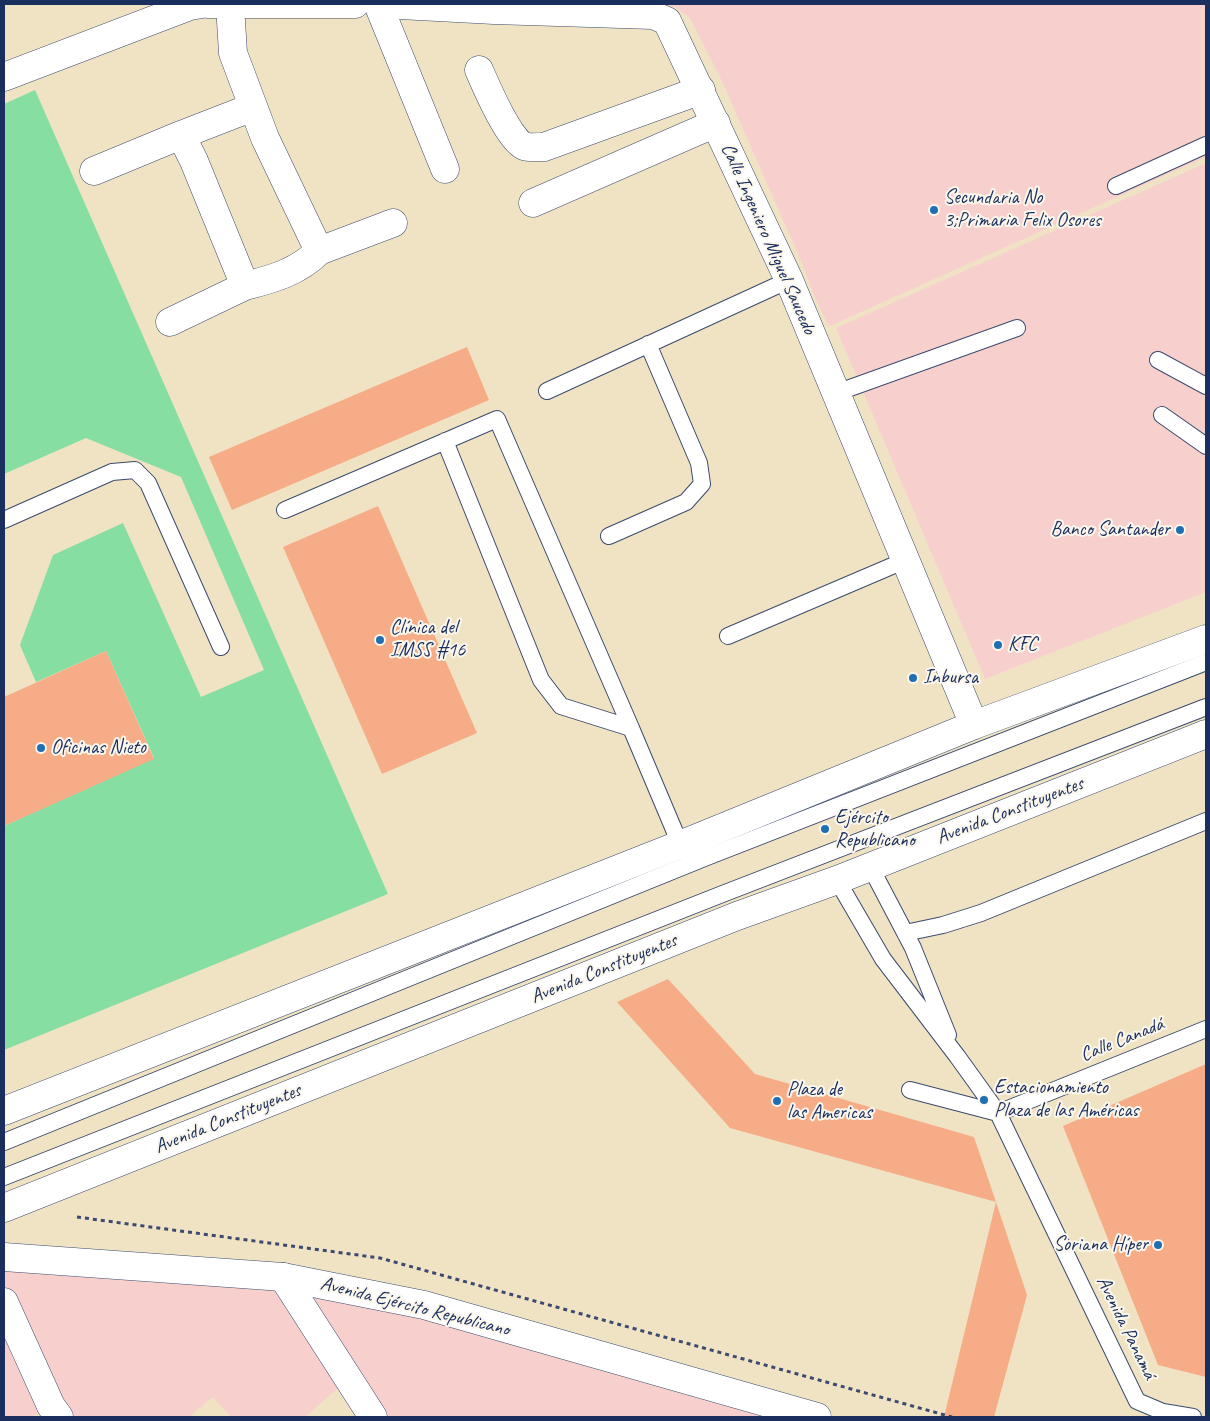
<!DOCTYPE html>
<html>
<head>
<meta charset="utf-8">
<style>
  body { margin:0 }
  #map { position:relative; width:1210px; height:1421px; overflow:hidden; background:#efe3c4; font-family:Caveat,sans-serif }
  canvas { display:block }
  .frame { position:absolute; inset:0; border:5px solid #1b2f5e; pointer-events:none }
</style>
</head>
<body>
<div id="map">
<canvas width="1210" height="1421"></canvas>
<div class="frame"></div>
</div>
<script>
const c = document.querySelector('canvas').getContext('2d');
c.lineJoin = 'round';
function paint(path, color) {
  c.fillStyle = color;
  c.fill(path, 'evenodd');
}
function trace(path, color, width, dash) {
  c.strokeStyle = color;
  c.lineWidth = width;
  c.lineCap = dash ? 'butt' : 'round';
  c.setLineDash(dash || []);
  c.stroke(path);
}
function write(font, color, halo, rows, align = 'center') {
  c.font = font + ' Caveat,sans-serif';
  c.lineWidth = 4;
  c.setLineDash([]);
  c.textBaseline = 'middle';
  c.strokeStyle = halo;
  c.fillStyle = color;
  for (const [text, x, y, turn = 0] of rows) {
    c.save();
    c.translate(x, y);
    c.rotate((+turn || 0) * Math.PI / 180);
    c.textAlign = isNaN(turn) ? turn : align;
    if (halo) c.strokeText(text, 0, 0);
    c.fillText(text, 0, 0);
    c.restore();
  }
}
const built = new Path2D(`
  M561,4H1206V157L830,326L827,323L815,298L802,263L722,81L690,18L675,7Z
  M1206,163V592L985,679L836,328Z
  M4,1257L283,1277L817,1417H373L348,1379L305,1417H231L213,1397L189,1417H59L51,1406L30,1417H4Z`);
const green = new Path2D(`
  M35,90L388,894L4,1050V826L154,758L106,651L36,682L20,645L53,555L123,523L201,697L264,670L181,477L86,438L4,474V104Z`);
const building = new Path2D(`
  M467,347L489,400L232,510L209,457Z
  M378,506L477,733L382,774L283,547Z
  M106,651L154,759L4,826V697Z
  M668,979L755,1074L974,1137L996,1202L730,1128L617,1002Z
  M1206,1064V1377L1158,1365L1063,1126Z
  M996,1202L1027,1295L994,1417H944Z`);
const path = new Path2D(`
  M77,1217L380,1258L952,1417`);
const lane = new Path2D(`
  M1116,186L1206,145
  M1158,360L1206,386
  M547,391L789,280
  M836,393L1017,328
  M1162,415L1206,446
  M445,441L541,680L561,706L631,728L680,844
  M285,510L497,419L631,728
  M4,520L112,472L135,470L148,483L221,647
  M609,536L686,502L702,484L699,463L648,344
  M728,636L906,560
  M870,866L913,948L948,1035
  M837,880L883,959L957,1056L998,1113L1137,1401L1163,1412L1193,1417
  M905,933L943,925L981,913L1206,821
  M910,1090L998,1113
  M998,1113L1206,1029
  M4,1142L707,857L1206,662
  M4,1177L725,893L1206,707`);
const street = new Path2D(`
  M378,4L445,169
  M230,5L233,53L265,138L319,251C298,272 273,279 245,286L194,161L181,135L253,107
  M479,70C486,86 509,140 524,146C529,148 538,147 544,147L701,90
  M94,171L181,135
  M533,203L716,123
  M319,251L393,223
  M170,322L245,286
  M283,1277L373,1417
  M4,1302L51,1406L59,1417`);
const secondary = new Path2D(`
  M208,4H355
  M381,4L494,10L653,15L667,21L789,280L974,725
  M4,77L190,6L202,4
  M4,1257L283,1277L424,1305L817,1417`);
const primary = new Path2D(`
  M4,1111L697,838L974,725L1206,639
  M4,1208L737,916L837,880L1206,734`);
const markers = [
  [934,210,5,"#1f6fb2"],
  [1180,530,5,"#1f6fb2"],
  [380,640,5,"#1f6fb2"],
  [998,645,5,"#1f6fb2"],
  [913,678,5,"#1f6fb2"],
  [41,748,5,"#1f6fb2"],
  [825,829,5,"#1f6fb2"],
  [984,1100,5,"#1f6fb2"],
  [777,1101,5,"#1f6fb2"],
  [1158,1245,5,"#1f6fb2"]
];
const poiNames = [
  ["Secundaria No",944,198],
  ["3;Primaria Felix Osores",944,221],
  ["Banco Santander",1170,530,"right"],
  ["Clínica del",390,628],
  ["IMSS #16",390,651],
  ["KFC",1008,645],
  ["Inbursa",923,678],
  ["Oficinas Nieto",51,748],
  ["Ejército",835,818],
  ["Republicano",835,841],
  ["Estacionamiento",994,1088],
  ["Plaza de las Américas",994,1111],
  ["Plaza de",787,1090],
  ["las Americas",787,1113],
  ["Soriana Híper",1148,1245,"right"]
];
const streetNames = [
  ["Calle Ingeniero Miguel Saucedo",768,239,66],
  ["Avenida Constituyentes",1010,811,-21],
  ["Avenida Constituyentes",604,969,-22],
  ["Calle Canadá",1122,1040,-22],
  ["Avenida Constituyentes",228,1119,-22],
  ["Avenida Ejército Republicano",415,1307,14],
  ["Avenida Panamá",1126,1328,64]
];
paint(built, '#f7d0ce');
paint(green, '#86dea2');
paint(building, '#f6ac87');
trace(lane, '#3b4a6d', 18);
trace(street, '#3b4a6d', 29);
trace(secondary, '#3b4a6d', 29);
trace(primary, '#3b4a6d', 29);
trace(path, '#3b4a6d', 3, [4, 4]);
trace(lane, '#fff', 16);
trace(street, '#fff', 28);
trace(secondary, '#fff', 28);
trace(primary, '#fff', 28);
for (const [x, y, r, color] of markers) {
  const dot = new Path2D();
  dot.arc(x, y, r, 0, 2 * Math.PI);
  c.fillStyle = color;
  c.fill(dot);
  trace(dot, '#fbf7ec', 2);
}
write('20px', '#1b2f5e', '#fbf7ec', poiNames, 'left');
write('20px', '#1b2f5e', '#fbf7ec', streetNames);
</script>
</body>
</html>
